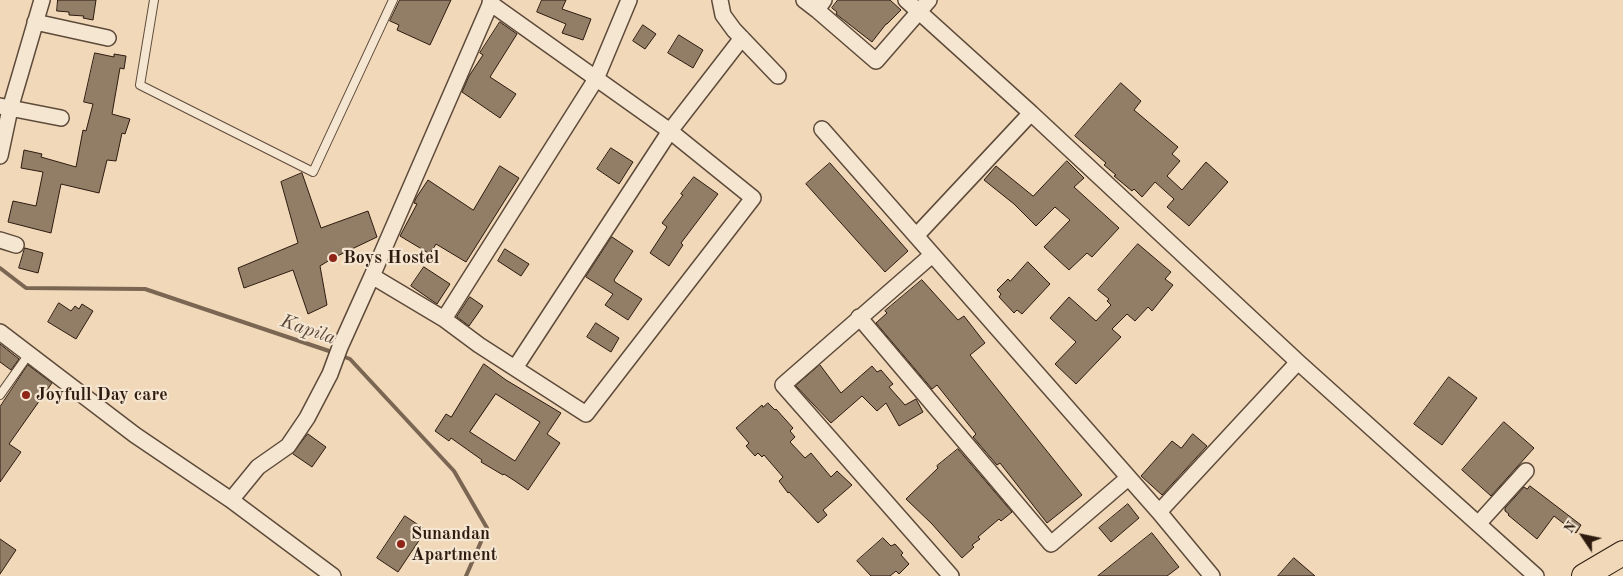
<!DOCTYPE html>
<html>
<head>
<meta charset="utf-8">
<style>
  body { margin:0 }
  #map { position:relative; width:1623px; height:576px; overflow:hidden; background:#f0d8b8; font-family:"Old Standard TT",serif }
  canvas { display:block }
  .north { position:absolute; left:1558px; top:511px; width:50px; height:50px; -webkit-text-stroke:4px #f5e6d1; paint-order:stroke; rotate:304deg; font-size:14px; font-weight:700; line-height:20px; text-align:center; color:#2d1b10 }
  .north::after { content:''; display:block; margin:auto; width:18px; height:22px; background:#2d1b10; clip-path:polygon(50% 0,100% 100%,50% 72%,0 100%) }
</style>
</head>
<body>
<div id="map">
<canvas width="1623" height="576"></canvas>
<div class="north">N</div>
</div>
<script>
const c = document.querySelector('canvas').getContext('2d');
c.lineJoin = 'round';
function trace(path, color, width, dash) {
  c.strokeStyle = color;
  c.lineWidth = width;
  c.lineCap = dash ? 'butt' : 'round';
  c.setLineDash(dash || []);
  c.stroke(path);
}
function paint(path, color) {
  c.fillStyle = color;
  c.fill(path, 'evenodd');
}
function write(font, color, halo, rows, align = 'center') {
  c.font = font + ' "Old Standard TT",serif';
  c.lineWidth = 4.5;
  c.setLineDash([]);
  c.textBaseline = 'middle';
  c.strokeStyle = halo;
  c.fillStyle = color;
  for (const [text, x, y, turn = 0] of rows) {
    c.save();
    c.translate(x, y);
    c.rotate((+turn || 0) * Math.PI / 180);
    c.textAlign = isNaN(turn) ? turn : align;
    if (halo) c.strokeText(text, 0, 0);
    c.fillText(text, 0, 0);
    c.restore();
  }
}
const stream = new Path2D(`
  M0,268L26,288L145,289L335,353
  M342,356L350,359L454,471L487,528L466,576`);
const building = new Path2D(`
  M58,0H96L93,20L83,18L84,16L69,15V12L57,11Z
  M400,0H451L430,45L397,30L399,25L390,21Z
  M542,0H566L562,9L591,19L583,40L562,33L566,24L537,12Z
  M838,0H890L901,10L887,24H886L872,42L836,14L837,12L832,8Z
  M500,22L517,34L490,77L516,94L500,118L462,92L469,76L483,55L480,53Z
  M643,25L656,34L645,49L633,41Z
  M679,35L703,50L693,68L668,53Z
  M95,53L114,57V54L126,56L124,69L120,68L112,114L130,119L125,134L122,133L116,161L107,160L99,193L61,184L51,233L8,222L13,201L36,206L43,172L21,168L24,150L42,154L41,157L76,167L83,130L86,131L93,104L84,102Z
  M1121,83L1141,101L1134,110L1178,147L1172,154L1180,161L1167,176L1182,190L1206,162L1228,182L1189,226L1167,207L1174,199L1155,182L1142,197L1134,189L1132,191L1114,176L1116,175L1104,165L1106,163L1075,136Z
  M611,148L633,162L619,184L597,169Z
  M1067,161L1084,178L1074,187L1119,228L1092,257L1087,253L1069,270L1044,247L1070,220L1055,207L1036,226L1014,204L984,180L996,166L1033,196Z
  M830,163L908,251L885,272L806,184Z
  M500,166L519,178L466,262L436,244L430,254L400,236L417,204L414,203L416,198L428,180L473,210Z
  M302,173L321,228L368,211L377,237L333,258L320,266L327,305L308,314L293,270L244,288L238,268L298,243L281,182Z
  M694,177L718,194L681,243L683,245L669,266L650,253L667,227L662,223L683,195L681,194Z
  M612,237L633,251L614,280L615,282L642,299L628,320L605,305L613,294L586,277Z
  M1138,244L1171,272L1165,279L1173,285L1152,311L1148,307L1135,321L1127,314L1112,329L1121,337L1076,384L1055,364L1076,342L1050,318L1069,297L1096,321L1111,305L1107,301L1109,299L1098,290Z
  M25,248L43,253L38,273L19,268Z
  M505,249L529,264L521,276L498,261Z
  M1028,262L1050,284L1022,314L1017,310L1014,313L999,297L1001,294L997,290L1008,279L1010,281Z
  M424,267L450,284L437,304L411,286Z
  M922,280L958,320L964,316L985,343L970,355L1082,495L1047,523L1000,463L997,465L973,437L976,434L937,385L932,389L876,323L887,313L885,311Z
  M470,297L483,306L469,326L457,317Z
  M59,303L71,311L75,306L79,309L82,304L93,311L76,339L48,322Z
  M596,323L619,338L611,352L587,337Z
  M0,344L19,359L11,370L0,362Z
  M484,364L506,380L561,413L547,434L560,443L528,490L515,481L504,474L503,475L481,462L482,460L451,438L449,441L435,431L446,414L451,417ZM496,394L540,422L515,461L470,432Z
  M28,365L52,383L9,444L21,452L0,482V407Z
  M820,365L841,393L872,366L877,372L881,370L893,384L889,387L905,405L916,399L923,412L899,426L886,403L877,411L862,396L831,423L796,386Z
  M1449,377L1477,398L1442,445L1414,424Z
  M768,403L775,410L776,409L793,428L790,431L795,437L790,442L805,458L811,453L831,477L837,471L852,485L823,510L827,515L818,523L789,492L788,493L779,481L783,477L764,455L762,457L758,453L755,456L746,446L749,443L736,428L762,405L763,407Z
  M1504,422L1534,448L1491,496L1462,470Z
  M308,434L326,447L312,467L293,454Z
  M1193,434L1207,446L1162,495L1141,476L1172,441L1181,448Z
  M958,449L1012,512L1001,521L999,519L978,537L980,539L972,545L974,547L962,558L932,524L906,499L938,468L937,466Z
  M1530,486L1581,525L1576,533L1554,516L1537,539L1508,515L1509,514L1505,511V508L1524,487L1527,489Z
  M1128,504L1139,518L1111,542L1099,528Z
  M405,516L426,530L398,572L377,558Z
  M1152,533L1179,567L1167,576H1098Z
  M883,538L891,546L895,544L903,553L901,555L909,564L899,574L896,571L890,576H871L857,561Z
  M0,539L16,550L0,574Z
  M1294,558L1315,576H1278Z`);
const service = new Path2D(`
  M154,0L140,85L313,172L393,0
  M0,395L29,354`);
const minor = new Path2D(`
  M492,0L372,276L444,319L479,345L586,414L753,198L670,131L742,38
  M720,0L723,15L734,30L778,76
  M804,0L817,10
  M824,0L817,10L876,61L929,0
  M906,0L1031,113
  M490,3L670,131L515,368
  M35,22L108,38
  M0,106L61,118
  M822,129L1159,512L1212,576
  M0,156L10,109L42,0
  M916,236L1031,113L1298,362L1536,576
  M0,240L16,245
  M932,255L783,385L951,576
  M859,317L1051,544L1128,478
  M444,319L596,79L629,0
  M0,332L135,435L231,500L258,467L288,446L307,418L330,374L340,347L372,276
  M231,500L333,576
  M1159,512L1298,362
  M1478,524L1526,471`);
const primary = new Path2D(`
  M1584,576L1623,553`);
const markers = [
  [333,258,5,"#8f2418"],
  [26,395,5,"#8f2418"],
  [401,544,5,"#8f2418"]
];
const poiNames = [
  ["Boys Hostel",343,258],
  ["Joyfull Day care",36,395],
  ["Sunandan",411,534],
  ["Apartment",411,555]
];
const waterNames = [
  ["Kapila",308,330,19]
];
trace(stream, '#7a6653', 4);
paint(building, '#927d67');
trace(building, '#2d1b10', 1);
trace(service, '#5e4a3a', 10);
trace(minor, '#5e4a3a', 18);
trace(primary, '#2d1b10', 26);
trace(service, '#f5e6d1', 8);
trace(minor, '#f5e6d1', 15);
trace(primary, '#f0d8b8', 24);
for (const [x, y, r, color] of markers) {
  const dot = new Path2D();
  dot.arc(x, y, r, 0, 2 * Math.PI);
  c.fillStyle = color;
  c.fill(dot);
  trace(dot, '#f5e6d1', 2);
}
write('bold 18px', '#2d1b10', '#f5e6d1', poiNames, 'left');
write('italic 19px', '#5a4737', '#f5e6d1', waterNames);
</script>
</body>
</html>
